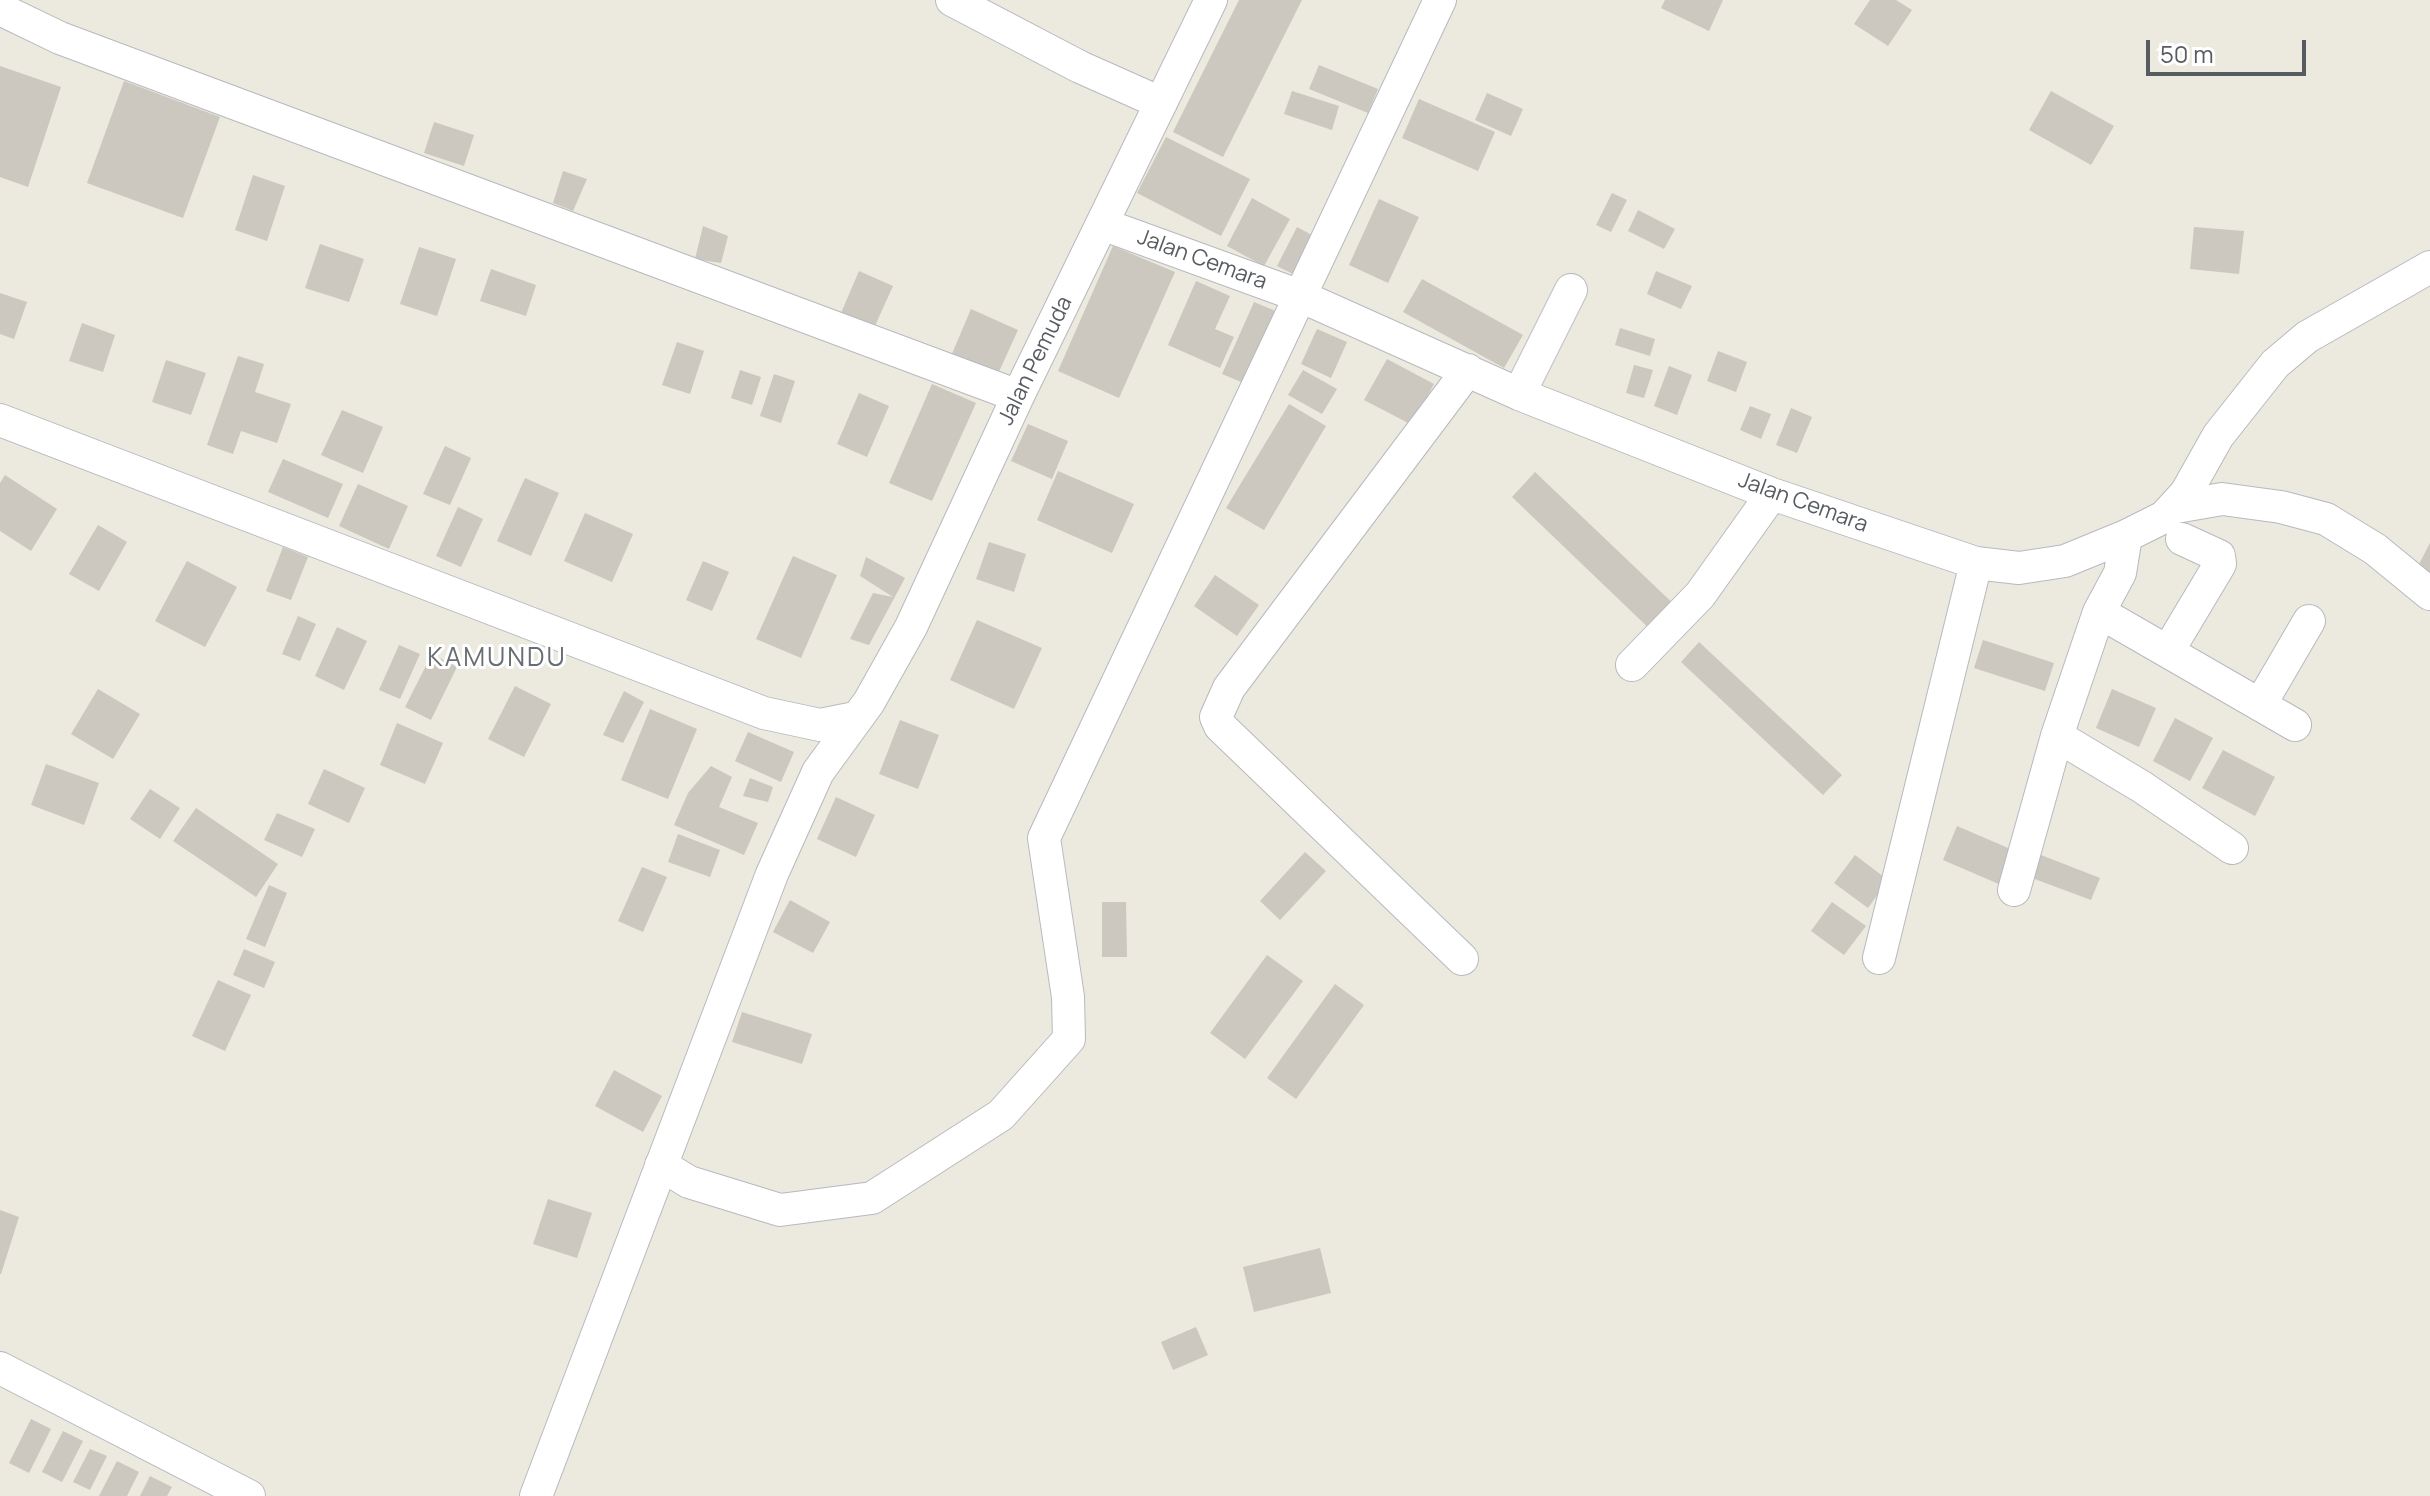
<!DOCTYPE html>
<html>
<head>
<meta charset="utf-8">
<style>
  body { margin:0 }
  #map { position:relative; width:2430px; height:1496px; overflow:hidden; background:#ece9de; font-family:Manrope,sans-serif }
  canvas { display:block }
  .scale { position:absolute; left:2146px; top:40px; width:160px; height:36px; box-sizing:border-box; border:4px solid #575c61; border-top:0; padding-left:10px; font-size:24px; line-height:28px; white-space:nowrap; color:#575c61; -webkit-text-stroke:6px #fff; paint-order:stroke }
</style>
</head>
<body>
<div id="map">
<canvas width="2430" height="1496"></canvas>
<div class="scale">50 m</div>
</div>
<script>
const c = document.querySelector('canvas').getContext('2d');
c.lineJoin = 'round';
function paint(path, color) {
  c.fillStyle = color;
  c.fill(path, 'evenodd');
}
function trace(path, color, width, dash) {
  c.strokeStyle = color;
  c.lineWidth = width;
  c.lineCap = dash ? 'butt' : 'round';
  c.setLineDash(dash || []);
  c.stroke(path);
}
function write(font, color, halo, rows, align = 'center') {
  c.font = font + ' Manrope,sans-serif';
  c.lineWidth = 6;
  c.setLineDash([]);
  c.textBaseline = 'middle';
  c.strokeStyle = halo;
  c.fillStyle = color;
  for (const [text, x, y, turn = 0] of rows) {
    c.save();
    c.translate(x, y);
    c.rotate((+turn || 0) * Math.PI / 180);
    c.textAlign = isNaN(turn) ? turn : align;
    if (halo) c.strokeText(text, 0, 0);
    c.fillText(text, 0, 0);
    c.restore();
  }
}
const building = new Path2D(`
  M1239,0H1302L1223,157L1173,132Z
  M1665,0H1723L1709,31L1661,8Z
  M1870,0H1896L1912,10L1888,46L1854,24Z
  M1319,65L1378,89L1368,113L1309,89Z
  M0,66L61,87L28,187L0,177Z
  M124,81L220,117L183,218L87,183Z
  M1292,91L1339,106L1332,130L1284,114Z
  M2051,91L2114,126L2091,165L2029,130Z
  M1487,93L1523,109L1511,136L1475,120Z
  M1419,99L1495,132L1478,171L1402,138Z
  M434,122L474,135L464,166L424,153Z
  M1166,137L1250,179L1221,236L1137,193Z
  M563,171L587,179L573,211L553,203Z
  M253,175L285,186L267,241L235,230Z
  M1612,193L1627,200L1611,232L1596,225Z
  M1252,198L1290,219L1264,266L1227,246Z
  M1379,199L1419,217L1388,283L1349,265Z
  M1638,210L1675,229L1664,249L1628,231Z
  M703,226L728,236L721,263L695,259Z
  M1297,227L1321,240L1301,278L1277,266Z
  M2194,227L2244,231L2239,274L2190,269Z
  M320,244L364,259L349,302L305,288Z
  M1113,246L1175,272L1119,398L1058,371Z
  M419,247L456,259L437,316L400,304Z
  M491,269L536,285L526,316L480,301Z
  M859,271L893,286L874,328L841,313Z
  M1656,271L1692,286L1681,309L1647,294Z
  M1422,279L1523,335L1504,368L1403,312Z
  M1196,281L1230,296L1215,329L1234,337L1220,368L1168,345Z
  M0,293L27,302L14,339L0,334Z
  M1254,302L1285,315L1253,387L1222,374Z
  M971,309L1018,330L997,376L951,356Z
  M82,323L115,335L103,372L69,361Z
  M1620,328L1655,339L1650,356L1615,345Z
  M1317,329L1347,342L1331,378L1301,364Z
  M677,342L704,351L690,394L662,385Z
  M1718,351L1747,362L1736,392L1707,381Z
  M238,356L264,364L255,392L291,404L277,443L241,431L233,454L207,445Z
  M1387,359L1434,384L1412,425L1364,400Z
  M166,360L206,373L191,415L152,402Z
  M1634,365L1653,370L1644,398L1626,393Z
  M1669,366L1692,375L1677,415L1654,406Z
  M740,370L761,377L752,405L731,398Z
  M1303,370L1337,389L1322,414L1288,395Z
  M774,374L795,381L781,423L760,416Z
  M932,384L976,403L932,501L889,483Z
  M859,393L889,406L867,457L837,444Z
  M1289,404L1326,426L1264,530L1226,508Z
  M1750,406L1771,414L1761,439L1740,430Z
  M1791,408L1812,417L1797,453L1776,445Z
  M342,410L383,427L363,473L321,455Z
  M1028,424L1068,441L1052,479L1011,461Z
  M445,446L471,458L450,505L423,494Z
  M283,459L343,484L328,518L268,492Z
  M1058,471L1134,504L1112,553L1037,520Z
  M1535,472L1681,611L1657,636L1512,497Z
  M5,475L57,509L31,551L0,531V483Z
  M525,478L559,493L531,556L497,541Z
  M358,484L408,506L389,549L339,526Z
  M458,507L483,519L461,567L436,556Z
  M585,513L633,534L612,582L564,561Z
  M98,525L127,542L99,591L69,574Z
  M989,542L1026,554L1014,592L976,579Z
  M2430,543V573L2418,566Z
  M283,547L308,557L291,600L266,591Z
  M793,556L837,575L801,658L756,639Z
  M866,557L905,578L869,645L850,639L873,593L893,597L860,576Z
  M187,561L237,587L205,647L155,621Z
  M703,561L729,572L712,611L686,600Z
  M1215,575L1259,605L1237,636L1194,606Z
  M298,616L316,624L300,661L282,654Z
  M977,620L1042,648L1014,709L950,680Z
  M337,627L367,641L344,690L315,676Z
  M1983,640L2054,663L2045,691L1974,668Z
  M1699,642L1842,775L1823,795L1681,662Z
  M399,645L420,654L400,699L379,690Z
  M432,654L457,667L431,720L405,707Z
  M515,686L551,704L524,757L488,739Z
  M98,689L140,714L113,759L71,734Z
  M2112,689L2156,708L2139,747L2096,728Z
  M624,691L644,702L623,743L603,735Z
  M650,709L697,729L668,799L621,780Z
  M2175,718L2213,738L2190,781L2153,761Z
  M900,720L939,735L918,789L879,774Z
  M397,723L443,743L425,784L380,765Z
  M748,732L794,752L781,782L735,761Z
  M2223,750L2275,777L2255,816L2202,788Z
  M46,764L99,783L84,825L31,805Z
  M711,766L732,777L719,807L758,823L744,855L674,825L688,793Z
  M324,769L365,788L349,823L308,804Z
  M750,778L773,787L768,802L743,796Z
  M150,789L180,808L160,839L130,819Z
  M836,797L875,815L856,857L817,839Z
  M196,808L278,864L256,897L173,841Z
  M277,813L315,829L302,857L264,840Z
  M1957,826L2022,854L2008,888L1943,860Z
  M678,834L720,850L710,877L668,862Z
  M1305,852L1326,871L1280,920L1260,901Z
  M1855,855L1888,880L1868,908L1834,883Z
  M2041,855L2100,878L2091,900L2032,878Z
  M642,867L667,877L643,932L618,921Z
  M269,885L287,893L265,947L246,939Z
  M790,900L830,922L813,953L773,932Z
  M1102,902H1126L1127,957H1102Z
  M1832,902L1866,926L1844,955L1811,931Z
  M244,949L275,962L264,988L233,975Z
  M1267,955L1303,981L1245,1059L1210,1033Z
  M218,980L251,995L225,1051L192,1036Z
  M1335,984L1364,1005L1296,1099L1267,1078Z
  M742,1012L812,1034L802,1064L732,1042Z
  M614,1070L662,1096L643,1132L595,1106Z
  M548,1199L592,1213L577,1258L533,1244Z
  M0,1210L19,1217L1,1274H0Z
  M1320,1248L1331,1293L1254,1312L1243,1267Z
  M1196,1327L1208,1355L1173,1370L1161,1342Z
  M31,1419L51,1429L29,1473L9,1463Z
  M63,1431L83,1441L62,1482L42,1472Z
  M90,1449L107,1456L90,1490L73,1482Z
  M117,1461L139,1472L127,1496H99Z
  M150,1476L172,1487L167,1496H140Z`);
const minor = new Path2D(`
  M952,0L1080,67L1161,103
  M0,9L60,38L1018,396
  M1102,224L1300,296L1519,394L1772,494L1976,563L2019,568L2065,561L2126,536L2164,517L2186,493L2218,436L2275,364L2307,337L2430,267
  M1519,394L1571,290
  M0,420L764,713L820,725L855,718
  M2176,507L2222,499L2281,507L2326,519L2375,549L2430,594
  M2099,612L2295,725
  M2168,651L2220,564L2219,556L2182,539
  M1632,665L1700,595L1772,494
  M2260,705L2309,621
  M2057,736L2142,787L2232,848
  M2014,890L2057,736L2099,612L2120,573L2126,536
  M1879,958L1976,563
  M1462,959L1220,726L1216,717L1229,688L1468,370
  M661,1165L689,1182L780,1210L872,1198L1001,1115L1069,1039L1068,997L1044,838L1440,0
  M0,1368L249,1496
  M536,1496L772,874L818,772L869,702L911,627L1018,396L1211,0`);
const streetNames = [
  ["Jalan Cemara",1202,260,20],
  ["Jalan Pemuda",1036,361,-64],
  ["Jalan Cemara",1803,503,20]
];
const quarterNames = [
  ["KAMUNDU",497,659]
];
paint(building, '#ccc7bf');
trace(minor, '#b6babf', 34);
trace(minor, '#fff', 32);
write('22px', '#575c61', '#fff', streetNames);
c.letterSpacing = '2px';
write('26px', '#686e73', '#fff', quarterNames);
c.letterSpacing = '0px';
</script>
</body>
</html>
